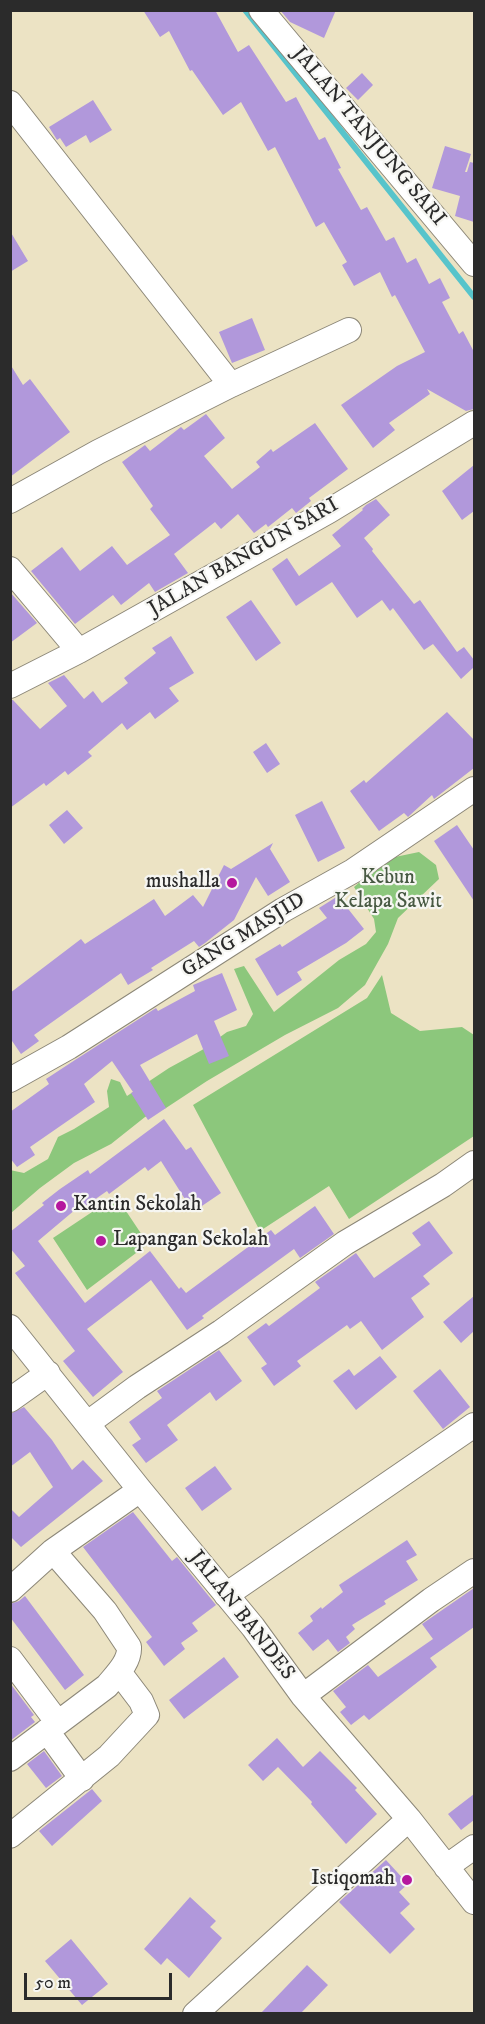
<!DOCTYPE html>
<html>
<head>
<meta charset="utf-8">
<style>
  body { margin:0 }
  #map { position:relative; width:485px; height:2024px; overflow:hidden; background:#ece3c4; font-family:"IM FELL DW Pica",serif }
  canvas { display:block }
  .frame { position:absolute; inset:0; border:12px solid #2b2b2b; pointer-events:none }
  .scale { position:absolute; left:24px; top:1973px; width:148px; height:27px; box-sizing:border-box; border:3px solid #2b2b2b; border-top:0; padding-left:8px; font-size:18px; line-height:21px; white-space:nowrap; color:#2b2b2b; -webkit-text-stroke:4px #f6f6f2; paint-order:stroke }
</style>
</head>
<body>
<div id="map">
<canvas width="485" height="2024"></canvas>
<div class="frame"></div>
<div class="scale">50 m</div>
</div>
<script>
const c = document.querySelector('canvas').getContext('2d');
c.lineJoin = 'round';
function paint(path, color) {
  c.fillStyle = color;
  c.fill(path, 'evenodd');
}
function trace(path, color, width, dash) {
  c.strokeStyle = color;
  c.lineWidth = width;
  c.lineCap = dash ? 'butt' : 'round';
  c.setLineDash(dash || []);
  c.stroke(path);
}
function write(font, color, halo, rows, align = 'center') {
  c.font = font + ' "IM FELL DW Pica",serif';
  c.lineWidth = 4.5;
  c.setLineDash([]);
  c.textBaseline = 'middle';
  c.strokeStyle = halo;
  c.fillStyle = color;
  for (const [text, x, y, turn = 0] of rows) {
    c.save();
    c.translate(x, y);
    c.rotate((+turn || 0) * Math.PI / 180);
    c.textAlign = isNaN(turn) ? turn : align;
    if (halo) c.strokeText(text, 0, 0);
    c.fillText(text, 0, 0);
    c.restore();
  }
}
const green = new Path2D(`
  M419,852L436,865L439,879L398,918L388,944L365,985L338,1008L285,1035L207,1081L166,1108L145,1117L111,1144L74,1163L40,1188L11,1213L10,1170L24,1173L48,1159L58,1137L74,1129L109,1107L107,1091L111,1079L120,1082L127,1096L169,1068L202,1050L227,1032L246,1026L253,1014L234,969L244,966L274,1012L339,960L366,944L376,932L374,919L354,887L369,874L395,857Z
  M382,975L391,1013L420,1031L462,1027L474,1035V1136L349,1219L329,1186L260,1231L193,1105L367,998Z
  M116,1196L148,1244L87,1290L53,1238Z`);
const stream = new Path2D(`
  M245,10L474,297`);
const building = new Path2D(`
  M143,10H215L238,52L249,45L286,102L296,97L319,140L325,137L341,168L338,169L361,210L367,207L386,241L394,237L407,263L416,258L429,284L440,278L450,298L442,302L459,334L463,331L474,352V409L466,411L427,389L430,394L389,423L395,430L373,448L341,405L397,366L425,352L395,295L392,297L380,272L354,286L342,265L347,262L324,222L316,227L275,147L268,151L241,102L223,115L192,70L190,71L169,31L160,37Z
  M280,10H336L324,38L290,22Z
  M362,73L373,85L358,100L346,88Z
  M93,100L112,130L90,143L86,135L66,147L60,138L57,140L49,127Z
  M445,146L471,154L465,172H467L470,162L474,163V222L455,216L460,196L432,188Z
  M10,231L28,261L10,272Z
  M252,318L265,350L232,363L219,332Z
  M10,364L23,385L30,379L70,432L10,477Z
  M206,414L225,438L204,456L232,489L260,467L256,462L271,449L273,452L315,423L348,469L309,498L311,501L296,513L292,508L268,527L266,524L254,533L238,514L221,529L215,522L174,554L188,573L155,592L149,583L121,605L113,595L75,624L31,571L62,547L80,571L112,546L127,565L170,535L150,509L153,506L122,462L145,445L150,451L181,427L184,430Z
  M474,465V511L462,520L442,491Z
  M376,499L390,515L364,538L373,549L372,551L414,604L420,600L457,652L464,647L474,660V667L461,679L433,644L424,650L393,608L390,611L382,600L357,618L332,582L296,606L272,569L287,558L299,576L341,546L332,535L363,510L362,509L366,505Z
  M10,592L37,623L10,643Z
  M251,600L281,643L256,661L226,617Z
  M171,636L194,673L169,688L179,701L155,719L150,712L127,730L122,723L88,752L92,756L68,775L65,771L46,786L44,783L10,808V700H13L40,729L67,706L48,683L64,675L84,699L93,691L102,703L128,683L124,678L156,653L152,648Z
  M447,712L474,740V768L434,799L432,795L408,817L404,813L379,831L350,791L364,780L366,783Z
  M266,743L280,764L267,773L253,752Z
  M322,801L345,848L318,862L295,815Z
  M67,810L83,828L64,844L49,825Z
  M457,825L474,850V901L434,841Z
  M273,843L270,849L290,882L268,896L256,877L234,920L205,943L199,947L194,941L151,968L153,970L128,985L121,973L34,1035L39,1041L21,1054L10,1038V993L81,939L85,944L154,899L165,916L193,895L203,907L224,865L231,869Z
  M338,896L364,929L346,943L297,972L302,980L277,996L255,959L280,944L282,947L327,918L319,908Z
  M222,973L237,1010L214,1021L229,1056L209,1064L197,1034L140,1065L166,1108L148,1120L131,1093L133,1092L112,1061L84,1084L95,1102L30,1147L35,1155L17,1167L10,1158V1112L49,1084L46,1079L75,1060L156,1008L158,1011L195,991L193,985Z
  M164,1119L186,1150L191,1147L221,1193L193,1212L161,1161L148,1171L145,1167L109,1194L107,1191L84,1207L82,1204L38,1241L85,1303L150,1251L179,1289L181,1287L186,1293L271,1230L275,1235L315,1206L334,1234L300,1258L294,1249L202,1316L204,1318L187,1330L151,1280L87,1329L123,1372L93,1397L63,1361L75,1351L15,1273L25,1266L10,1248V1232L44,1205L42,1203L60,1189L88,1170L90,1174Z
  M429,1221L453,1253L423,1276L430,1284L411,1298L424,1317L382,1350L361,1321L350,1329L347,1325L297,1361L301,1366L274,1386L261,1368L267,1364L247,1337L266,1323L269,1326L320,1288L315,1282L356,1253L374,1278L421,1245L412,1233Z
  M474,1296V1331L461,1343L443,1322Z
  M219,1350L242,1381L216,1401L210,1392L167,1425L178,1440L146,1463L132,1445L141,1439L129,1422L162,1398L157,1391Z
  M380,1356L397,1377L356,1410L333,1381L349,1369L354,1376Z
  M440,1369L470,1407L443,1429L413,1391Z
  M24,1407L52,1440L72,1470L83,1460L103,1481L21,1547L10,1536V1508L19,1517L53,1487L30,1452L10,1467V1414Z
  M215,1466L232,1489L202,1511L185,1488Z
  M133,1512L172,1561L177,1557L216,1605L192,1623L198,1631L181,1643L185,1649L164,1666L146,1642L152,1637L83,1547Z
  M407,1540L417,1555L406,1561L418,1580L384,1601L386,1604L352,1625L355,1629L346,1637L350,1643L338,1652L328,1639L313,1651L298,1633L313,1621L310,1616L321,1607L322,1609L343,1592L339,1585Z
  M474,1588V1627L430,1658L437,1667L369,1720L364,1715L351,1725L340,1712L346,1707L333,1691L368,1665L378,1677L433,1639L422,1624Z
  M25,1596L84,1675L65,1690L10,1617V1604L19,1601Z
  M224,1657L239,1677L184,1719L169,1700Z
  M10,1683L34,1715L31,1717L35,1722L10,1741Z
  M277,1738L303,1767L320,1751L357,1788L355,1790L377,1814L346,1844L311,1804L312,1802L278,1767L263,1781L248,1765Z
  M44,1751L62,1776L46,1788L27,1764Z
  M92,1789L102,1801L52,1846L39,1831Z
  M474,1794V1820L461,1830L448,1814Z
  M386,1860L408,1884L399,1892L410,1904L400,1913L415,1929L390,1954L339,1902Z
  M190,1897L216,1921L210,1927L222,1938L189,1978L167,1958L161,1965L144,1949Z
  M71,1939L108,1984L82,2005L45,1961Z
  M307,1965L328,1985L301,2013H261Z`);
const street = new Path2D(`
  M261,10L474,264
  M10,103L231,385L349,330
  M10,501L98,452L231,385
  M10,569L79,651
  M10,686L79,651L329,511L474,423
  M10,1080L69,1047L283,910L353,871L474,789
  M10,1327L140,1490L253,1627L303,1696L409,1819L474,1902
  M10,1400L48,1373
  M88,1423L137,1387L221,1332L345,1243L443,1185L474,1163
  M10,1590L53,1551L140,1490
  M226,1595L474,1425
  M10,1659L58,1723
  M303,1696L431,1600L474,1571
  M47,1731L82,1779
  M10,1759L107,1686C116,1675 130,1662 129,1647L105,1611L53,1551
  M10,1836L109,1756L147,1715L141,1701L119,1672
  M446,1867L474,1847
  M195,2014L409,1819`);
const markers = [
  [232,883,6,"#b5179e"],
  [61,1206,6,"#b5179e"],
  [101,1241,6,"#b5179e"],
  [407,1880,6,"#b5179e"]
];
const streetNames = [
  ["JALAN TANJUNG SARI",368,137,50],
  ["JALAN BANGUN SARI",244,558,-30],
  ["GANG MASJID",244,936,-32],
  ["JALAN BANDES",241,1616,52]
];
const parkNames = [
  ["Kebun",388,879],
  ["Kelapa Sawit",388,903]
];
const poiNames = [
  ["mushalla",220,883],
  ["Kantin Sekolah",73,1206,"left"],
  ["Lapangan Sekolah",113,1241,"left"],
  ["Istiqomah",395,1880]
];
paint(green, '#8cc77c');
trace(stream, '#57c4cb', 6);
paint(building, '#b198db');
trace(street, '#8c8778', 26);
trace(street, '#fff', 24);
for (const [x, y, r, color] of markers) {
  const dot = new Path2D();
  dot.arc(x, y, r, 0, 2 * Math.PI);
  c.fillStyle = color;
  c.fill(dot);
  trace(dot, '#f6f6f2', 2);
}
write('21px', '#2b2b2b', '#f6f6f2', streetNames);
write('21px', '#485a43', '#f6f6f2', parkNames);
write('21px', '#2b2b2b', '#f6f6f2', poiNames, 'right');
</script>
</body>
</html>
